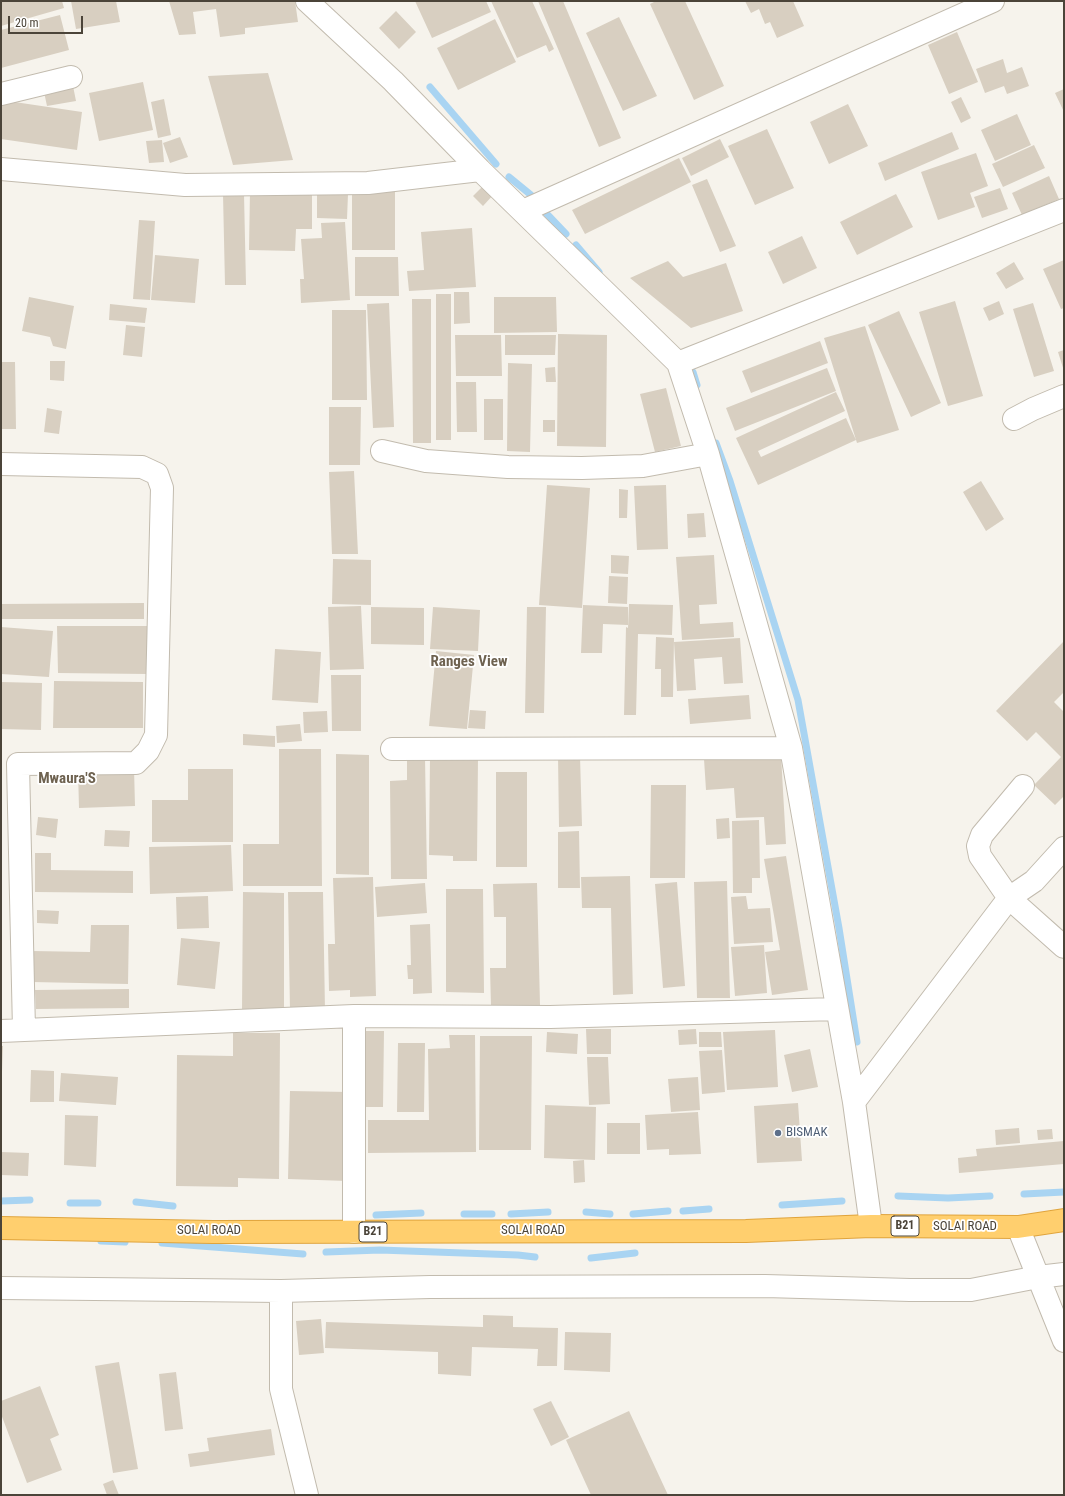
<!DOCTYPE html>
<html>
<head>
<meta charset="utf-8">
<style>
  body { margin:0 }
  #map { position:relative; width:1065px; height:1496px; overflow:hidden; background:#f6f3ec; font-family:"Roboto Condensed",sans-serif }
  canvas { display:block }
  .frame { position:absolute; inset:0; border:2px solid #4b4439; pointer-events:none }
  .scale { position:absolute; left:8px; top:16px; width:75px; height:18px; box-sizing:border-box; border:2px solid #4b4439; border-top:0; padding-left:5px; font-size:12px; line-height:14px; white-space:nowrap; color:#4b4439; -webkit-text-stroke:3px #fff; paint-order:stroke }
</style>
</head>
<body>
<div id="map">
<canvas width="1065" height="1496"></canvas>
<div class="frame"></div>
<div class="scale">20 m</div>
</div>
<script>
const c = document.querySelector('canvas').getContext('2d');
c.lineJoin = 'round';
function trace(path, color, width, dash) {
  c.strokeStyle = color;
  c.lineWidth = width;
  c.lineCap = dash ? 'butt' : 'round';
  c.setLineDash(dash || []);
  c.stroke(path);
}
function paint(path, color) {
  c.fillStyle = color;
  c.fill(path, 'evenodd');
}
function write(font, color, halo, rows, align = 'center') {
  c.font = font + ' "Roboto Condensed",sans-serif';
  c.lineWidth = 3.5;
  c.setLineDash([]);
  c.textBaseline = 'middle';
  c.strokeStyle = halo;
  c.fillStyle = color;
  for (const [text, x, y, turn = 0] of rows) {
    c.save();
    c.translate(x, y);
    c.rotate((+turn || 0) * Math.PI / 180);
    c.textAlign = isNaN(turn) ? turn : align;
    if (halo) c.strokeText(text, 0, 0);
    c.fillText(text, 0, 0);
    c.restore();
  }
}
const stream = new Path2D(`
  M430,87L496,164
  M509,177L531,195
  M546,213L566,234
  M576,245L599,272
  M693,372L697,385
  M716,443L730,481L798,700L839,928L857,1042
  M1024,1194L1064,1192
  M898,1196L948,1198L990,1196
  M1,1201L30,1200
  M136,1202L173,1206
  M70,1203H98
  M782,1205L842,1201
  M683,1211L709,1209
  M586,1212L610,1214
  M464,1214H492
  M511,1214L548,1212
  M633,1214L668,1211
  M376,1215L421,1213
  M101,1241L125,1242
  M162,1243L303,1254
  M326,1252L380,1250L518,1255L535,1257
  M591,1258L635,1253`);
const building = new Path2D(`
  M1,1H62L64,8L1,26Z
  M71,1H116L120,22L76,29Z
  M169,1H295L298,22L245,28V34L220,37L216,9L193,12L196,34L179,35Z
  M415,1H486L491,12L432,38Z
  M491,1H532L554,49L549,52L546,45L517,58Z
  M538,1H563L621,138L599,147Z
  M656,1H685L724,86L694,100L650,4Z
  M745,1H793L804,26L777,38L770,22L765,24L759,9L751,13Z
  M396,11L416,32L399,49L379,28Z
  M60,15L69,50L1,68V30Z
  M619,17L657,96L623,111L586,33Z
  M495,19L516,62L458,90L437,48Z
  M957,32L978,82L949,94L928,45Z
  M1003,59L1007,73L1022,67L1029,86L1007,94L1004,86L985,93L976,69Z
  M268,73L293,160L233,165L208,76Z
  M143,82L153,130L99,141L89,93Z
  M73,86L76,101L47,106L44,92Z
  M1064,89V112L1055,93Z
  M961,97L971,118L961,123L951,102Z
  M164,99L171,135L158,138L151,102Z
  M1,100L82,112L77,150L1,139Z
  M848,104L868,146L829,164L810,122Z
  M1017,114L1031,145L995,161L981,130Z
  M767,129L794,188L755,205L728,146Z
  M952,132L959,149L885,181L878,163Z
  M180,137L188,157L170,163L163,143Z
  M720,139L729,157L691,176L682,158Z
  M162,140L164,162L149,163L146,141Z
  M1034,145L1045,168L1003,187L992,164Z
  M976,153L988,186L970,193L975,207L938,220L921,172Z
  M679,158L691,182L585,234L572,210Z
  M1049,176L1059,199L1022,215L1012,193Z
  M707,179L736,246L720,252L692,185Z
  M484,185L494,194L483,206L473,196Z
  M1000,188L1008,209L982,218L974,197Z
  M352,189H395V250H352Z
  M250,191L312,193V229H296L295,251L249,250Z
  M317,193L348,194L347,219L317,218Z
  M223,194H244L246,285H225Z
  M896,194L913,227L857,255L840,222Z
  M139,220L155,221L150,300L133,299Z
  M345,222L350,300L301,303L300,279H304L301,239L322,238L321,223Z
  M472,228L476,287L409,291L407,271L424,270L421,232Z
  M802,236L817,268L783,284L768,252Z
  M155,255L199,259L195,303L151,300Z
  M355,257H398L399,296H355Z
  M1064,260V308L1061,309L1043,269Z
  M668,261L683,277L726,263L743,311L691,328L630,278Z
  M1014,262L1024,279L1006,289L996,273Z
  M454,292H469L470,323L454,324Z
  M436,294H451V440H436Z
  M29,297L74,306L66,349L53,346L50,337L22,331Z
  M494,297H556L557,332L494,333Z
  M412,299H431V443H413Z
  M955,301L983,396L948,406L919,312Z
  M999,301L1004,314L989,321L983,308Z
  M389,303L394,427L373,428L367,304Z
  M1033,303L1054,371L1034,377L1013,309Z
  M110,304L147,308L145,323L109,320Z
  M332,310H366L367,400H332Z
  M899,311L941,403L911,417L868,325Z
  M126,325L145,327L142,357L123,355Z
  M865,326L899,430L857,443L824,338Z
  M558,334L607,335L606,447L557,446Z
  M455,335H501L502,376H456Z
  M505,335H556L555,355H505Z
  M820,341L828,363L751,393L742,371Z
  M1064,350V371L1058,352Z
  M50,361H65L64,381L50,380Z
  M1,362H15L16,429H1Z
  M508,363L532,364L530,452L507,451Z
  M555,367L556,382H546L545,368Z
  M827,368L836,391L735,431L726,408Z
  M456,382H476L477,432H457Z
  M666,388L681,446L655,452L640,394Z
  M836,392L845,411L758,451L761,457L846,418L856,440L758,485L736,438Z
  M484,399H503V440H484Z
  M329,407H361L360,465H329Z
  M47,408L62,411L59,434L44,432Z
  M543,420H555V432H543Z
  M354,471L358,554H332L329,472Z
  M981,481L1004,519L986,531L963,492Z
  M547,485L590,488L582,608L539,605Z
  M666,485L668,549L637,550L634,486Z
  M619,489L628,490L627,518H619Z
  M704,513L706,537L688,538L687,514Z
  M611,555L629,556L628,574L611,573Z
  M714,555L717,604L699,605L700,624L733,622L734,637L682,640L676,557Z
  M333,559L371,560V605L332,604Z
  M609,576L628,577L627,604L608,603Z
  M144,603V619H1V604Z
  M629,604L673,605L672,635L638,634L636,715H624L626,627L628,628Z
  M583,605L628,607V625L603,624L602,653H581Z
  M361,606L364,669L330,670L328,607Z
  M371,607L424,608V645L371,644Z
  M433,607L480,610L478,651L430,649Z
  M527,607H546L544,713H525Z
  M57,626H147V674L58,673Z
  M1,627L53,631L49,677L1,674Z
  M656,637L674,638L673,697H661V669H655Z
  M740,638L743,683L724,684L722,657L694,659L696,690L677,691L674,642Z
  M1064,641V692L1054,702L1064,712V796L1055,805L1034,785L1061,757L1036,732L1027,741L996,711Z
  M275,649L321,652L318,703L272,700Z
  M436,651L474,655L467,729L429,726Z
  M331,675H361V731H332Z
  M54,681L143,682V728H53Z
  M1,682L42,683L41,730L1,729Z
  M749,695L751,719L690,724L688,699Z
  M470,710L486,711L485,729L468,728Z
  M327,711L328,732L304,733L303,712Z
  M300,724L302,741L277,743L276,726Z
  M243,734L275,736V747L243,745Z
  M279,749H321L322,886H243V844H279Z
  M336,754L369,755V875L336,874Z
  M781,755L786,844L766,845L764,817L736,818L734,788L706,790L704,759Z
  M558,756H580L582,826L559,827Z
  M407,757H425L427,879H391L390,781L407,780Z
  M430,757L478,758L477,861H453V856L429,855Z
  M134,768L135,806L79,808L78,770Z
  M188,769H233V842H152V800H188Z
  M496,772H527V867H496Z
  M651,785H686L685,878H650Z
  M38,817L58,819L56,838L36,835Z
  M729,818L730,838L717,839L716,819Z
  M759,820L760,878H752V893H733L732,821Z
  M105,830L130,831L129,847L104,846Z
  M579,831L580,888H558V832Z
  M231,845L233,891L150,894L149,847Z
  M35,853H51V870L133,871V893L35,892Z
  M786,856L808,990L772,995L765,952L780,950L764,859Z
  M630,876L633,994L613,995L611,908H582L581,877Z
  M373,877L376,996L350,997V990L329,991L328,944H335L333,878Z
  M727,881L730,998H697L694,882Z
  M677,882L685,986L663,988L655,884Z
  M425,883L427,913L377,917L375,887Z
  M537,883L540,1005L491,1006L490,968H506V917H494L493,884Z
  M446,889H483L484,993L446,992Z
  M243,892L284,893V1011L242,1010Z
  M288,892H323L325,1011H290Z
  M208,896L209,928L177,929L176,897Z
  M746,896L748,909L770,908L773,942L734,944L731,897Z
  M37,910L59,911L58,924L37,923Z
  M430,924L432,993L413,994V979H408L407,965H411L410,925Z
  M91,925H129L128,984L32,982V951L90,952Z
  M181,938L220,942L215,989L177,985Z
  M764,945L767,993L735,996L731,947Z
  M129,989V1008L36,1009L35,990Z
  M586,1029H611V1054H587Z
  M696,1029L697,1044L679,1045L678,1030Z
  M775,1030L778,1087L727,1090L723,1032Z
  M359,1031H384L383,1107H359Z
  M547,1032L578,1034L577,1054L546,1052Z
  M699,1032H721L722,1047H699Z
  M233,1033H280L279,1179L238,1178V1187L176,1186L177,1055L233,1056Z
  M449,1035H475L476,1152L368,1153V1120H429L428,1049L450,1048Z
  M480,1036H532L531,1150H479Z
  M398,1043H425L424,1112H397Z
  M1,1046H3L2,1072H1Z
  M810,1049L818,1087L792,1092L784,1055Z
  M722,1050L725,1092L702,1094L699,1051Z
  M587,1057H608L610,1104L589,1105Z
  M31,1070L54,1071V1102H30Z
  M61,1073L118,1077L116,1105L59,1101Z
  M698,1077L700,1110L671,1112L668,1079Z
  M290,1091L349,1092L347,1181L288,1179Z
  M798,1103L802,1161L757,1163L754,1106Z
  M545,1105L596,1107L595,1160L544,1158Z
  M698,1112L701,1154L669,1155V1149L647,1150L645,1115Z
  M65,1115L98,1116L96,1167L64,1165Z
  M607,1123H640V1154H607Z
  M1019,1128L1020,1143L996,1145L995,1130Z
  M1052,1129L1053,1139L1038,1140L1037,1130Z
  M1064,1141V1164L959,1173L958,1158L977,1156L976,1149Z
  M1,1152L29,1153L28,1176L1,1175Z
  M584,1160L585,1182L574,1183L573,1161Z
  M483,1315L513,1316V1327L558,1328L557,1366H537L538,1349L472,1347L471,1376L438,1374V1352L325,1348L326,1322L483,1327Z
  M321,1319L324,1353L299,1355L296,1321Z
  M565,1332L611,1333L610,1372L564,1370Z
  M119,1362L138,1469L113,1473L95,1366Z
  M176,1372L183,1429L165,1431L159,1374Z
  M40,1386L59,1435L50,1439L62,1470L27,1483L1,1414V1401Z
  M551,1401L569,1437L551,1446L533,1409Z
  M629,1411L668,1495H591L566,1440Z
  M271,1429L275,1455L190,1467L188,1454L209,1451L207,1438Z
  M113,1480L119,1495H107L103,1484Z`);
const minor = new Path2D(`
  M307,1L393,81L480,170L678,363L708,454L791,748L854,1102L871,1226
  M1,94L71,77
  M1,169L185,185L368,183L480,170
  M523,211L993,1
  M678,363L1064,210
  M1014,419L1033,409L1064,396
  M382,451L426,461L508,467L582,468L643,466L708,454
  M1,464L142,467L157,474L162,488L156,735L148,751L136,763L18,764L24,1030L1,1031
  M392,749L791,748
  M1023,786L982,835L978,846L980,856L1009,898L1064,947
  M354,1016V1232
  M24,1030L354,1016L550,1017L837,1009
  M854,1102L1009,898L1034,881L1064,848
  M1018,1227L1064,1341
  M1,1288L281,1291L430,1287L765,1286L910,1290H971L1038,1277L1064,1274
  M281,1291V1389L307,1495`);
const highway = new Path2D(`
  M1,1228L213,1232L746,1231L871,1226L1018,1227L1064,1220`);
const markers = [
  [778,1133,4,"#5c6f8a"]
];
const shields = [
  [905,1226,28],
  [373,1232,28]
];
const shieldNames = [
  ["B21",905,1226],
  ["B21",373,1232]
];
const serviceNames = [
  ["BISMAK",786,1133]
];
const streetNames = [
  ["SOLAI ROAD",965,1227],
  ["SOLAI ROAD",209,1231],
  ["SOLAI ROAD",533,1231]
];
const quarterNames = [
  ["Ranges View",469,662],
  ["Mwaura'S",67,779]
];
trace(stream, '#a9d4f2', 7);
paint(building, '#d8cfc1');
trace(minor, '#c2bbae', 24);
trace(highway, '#e0a43c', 24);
trace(minor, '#fff', 22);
trace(highway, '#ffcf6e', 22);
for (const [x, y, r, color] of markers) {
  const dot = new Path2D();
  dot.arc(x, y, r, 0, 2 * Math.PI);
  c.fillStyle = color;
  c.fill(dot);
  trace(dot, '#fff', 1.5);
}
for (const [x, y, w] of shields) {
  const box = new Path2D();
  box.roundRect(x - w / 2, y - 10, w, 20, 3);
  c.fillStyle = '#fff';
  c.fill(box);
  trace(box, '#4b4439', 1);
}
write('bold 12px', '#4b4439', null, shieldNames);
write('13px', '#4e5e75', '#fff', serviceNames, 'left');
write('13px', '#4b4439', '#fff', streetNames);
write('bold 15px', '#6e6250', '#fff', quarterNames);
</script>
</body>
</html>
